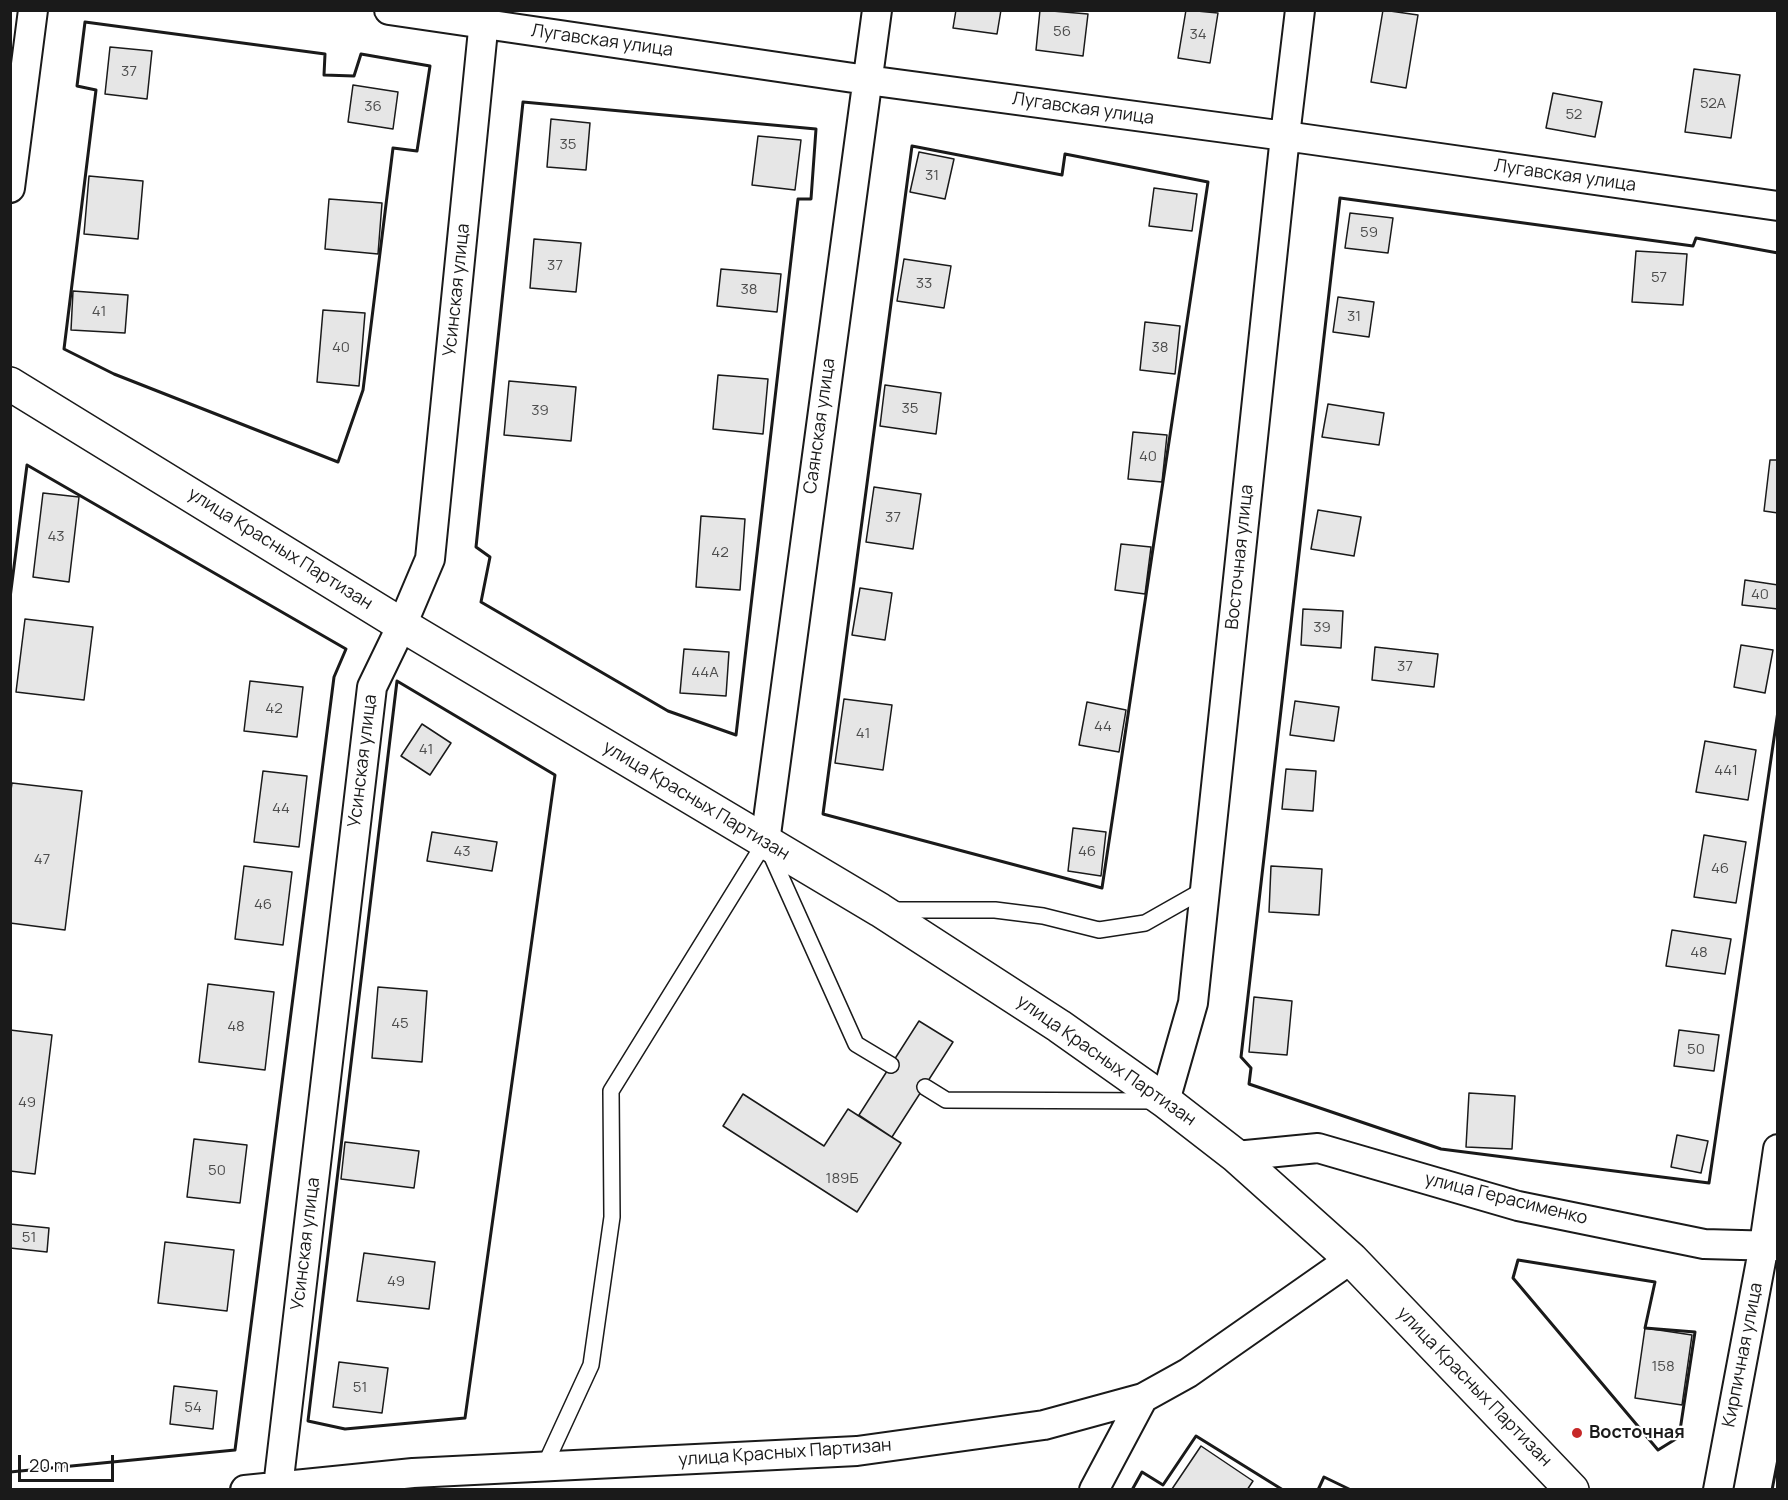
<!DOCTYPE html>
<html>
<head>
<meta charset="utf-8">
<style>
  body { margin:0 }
  #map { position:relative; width:1788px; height:1500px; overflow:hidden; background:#fff; font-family:Manrope,sans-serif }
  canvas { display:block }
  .frame { position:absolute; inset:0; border:12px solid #1a1a1a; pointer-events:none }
  .scale { position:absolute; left:18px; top:1455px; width:96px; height:27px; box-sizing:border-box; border:3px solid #1a1a1a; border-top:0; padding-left:8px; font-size:18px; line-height:21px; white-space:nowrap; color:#1a1a1a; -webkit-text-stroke:4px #fff; paint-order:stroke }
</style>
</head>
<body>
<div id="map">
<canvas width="1788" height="1500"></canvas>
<div class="frame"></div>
<div class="scale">20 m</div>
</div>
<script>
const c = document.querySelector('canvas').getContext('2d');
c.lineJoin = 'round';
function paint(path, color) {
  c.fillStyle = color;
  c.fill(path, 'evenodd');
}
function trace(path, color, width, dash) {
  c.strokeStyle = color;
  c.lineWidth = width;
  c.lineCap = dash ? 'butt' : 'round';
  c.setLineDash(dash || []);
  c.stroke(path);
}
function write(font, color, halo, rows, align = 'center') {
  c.font = font + ' Manrope,sans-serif';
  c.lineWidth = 4.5;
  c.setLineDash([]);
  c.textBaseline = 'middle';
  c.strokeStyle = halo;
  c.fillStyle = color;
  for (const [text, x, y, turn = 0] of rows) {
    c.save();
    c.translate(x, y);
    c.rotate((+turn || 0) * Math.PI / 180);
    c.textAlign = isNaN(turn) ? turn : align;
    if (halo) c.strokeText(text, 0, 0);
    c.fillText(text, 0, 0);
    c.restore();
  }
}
const building = new Path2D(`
  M956,10H1001L997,34L953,28Z
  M1040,10L1088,14L1083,56L1036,50Z
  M1186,10L1218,13L1210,63L1178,58Z
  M1383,10L1418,15L1406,88L1371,82Z
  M110,47L152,51L147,99L105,94Z
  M1694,69L1740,75L1731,138L1685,132Z
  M353,85L398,92L393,129L348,122Z
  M1553,93L1602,102L1595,137L1546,128Z
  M551,119L590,123L586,170L547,167Z
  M758,136L801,140L795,190L752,185Z
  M919,152L954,159L945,199L910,192Z
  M89,176L143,181L138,239L84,234Z
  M1154,188L1197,194L1192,231L1149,226Z
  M329,199L382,203L378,254L325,249Z
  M1350,213L1393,218L1388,253L1345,248Z
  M534,239L581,243L576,292L530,288Z
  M1636,251L1687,254L1683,305L1632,302Z
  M904,259L951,266L944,308L897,301Z
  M721,269L781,274L777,312L717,306Z
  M73,291L128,295L125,333L71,330Z
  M1338,297L1374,302L1369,337L1333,332Z
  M323,310L365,313L359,386L317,382Z
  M1145,322L1180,326L1175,374L1140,370Z
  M718,375L768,379L763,434L713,429Z
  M509,381L576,387L571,441L504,435Z
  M885,385L941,393L936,434L880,426Z
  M1328,404L1384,413L1379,445L1322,437Z
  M1133,432L1167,435L1162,482L1128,479Z
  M1770,460H1778V513L1764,511Z
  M874,487L921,494L913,549L866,542Z
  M43,493L79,497L69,582L33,577Z
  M1318,510L1361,517L1354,556L1311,549Z
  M701,516L745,519L740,590L696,587Z
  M1121,544L1151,547L1145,594L1115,590Z
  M1745,580L1778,585V609L1742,605Z
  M860,588L892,593L885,640L852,635Z
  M1303,609L1343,611L1341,648L1301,645Z
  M25,619L93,627L84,700L16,692Z
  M1741,645L1773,650L1765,693L1734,687Z
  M1375,647L1438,654L1434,687L1372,680Z
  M684,649L729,652L726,696L680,693Z
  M250,681L303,687L297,737L244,731Z
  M844,699L892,705L883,770L835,763Z
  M1295,701L1339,707L1334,741L1290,735Z
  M1087,702L1126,710L1119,752L1079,745Z
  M422,724L451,743L430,775L401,756Z
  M1705,741L1756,750L1748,800L1696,792Z
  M1286,769L1316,771L1313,811L1282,809Z
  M263,771L307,776L299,847L254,842Z
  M12,783L82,791L65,930L10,923V797Z
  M1073,828L1106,832L1101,876L1068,871Z
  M432,832L497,842L492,871L427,861Z
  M1704,835L1746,842L1736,903L1694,897Z
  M244,866L292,872L283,945L235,939Z
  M1271,866L1322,869L1319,915L1269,912Z
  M1672,930L1731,939L1725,974L1666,966Z
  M208,984L274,992L265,1070L199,1062Z
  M378,987L427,991L422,1062L372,1058Z
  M1254,997L1292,1001L1287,1055L1249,1052Z
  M919,1021L953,1042L892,1137L859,1115Z
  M10,1030L52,1035L35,1174L10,1171Z
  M1679,1030L1719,1035L1714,1071L1674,1066Z
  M1469,1093L1515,1096L1512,1149L1466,1147Z
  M743,1094L824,1146L848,1109L901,1143L857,1212L723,1126Z
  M1677,1135L1708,1141L1701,1173L1671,1167Z
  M194,1139L247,1145L240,1203L187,1197Z
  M345,1142L419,1151L414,1188L341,1179Z
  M10,1224L49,1228L47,1252L10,1248Z
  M165,1242L234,1250L227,1311L158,1303Z
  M364,1253L435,1262L429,1309L357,1301Z
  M1645,1328L1692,1335L1682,1405L1635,1398Z
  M339,1362L388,1368L382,1413L333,1407Z
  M174,1386L217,1391L213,1429L170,1424Z
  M1201,1446L1253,1481L1247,1490L1172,1489Z`);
const lane = new Path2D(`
  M768,848L856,1044L891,1065
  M890,910H995L1043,916L1099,930L1145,923L1205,889
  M925,1087L946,1100L1156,1101
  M544,1467L591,1365L612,1217L611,1091L765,842`);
const street = new Path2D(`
  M389,10L867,80L1285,136L1778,206
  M10,188L33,10
  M765,842L877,10
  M1165,1101L1193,1003L1285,136L1300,10
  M1236,1156L1318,1148L1518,1206L1704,1244L1778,1246
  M278,1487L372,687L402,625L430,559L485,10
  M245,1490L413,1473L857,1451L1044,1425L1143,1398L1188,1373L1351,1259
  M1094,1490L1143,1398
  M1718,1490L1764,1245L1778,1149`);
const secondary = new Path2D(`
  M10,384L402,625L880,910L1059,1026L1165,1101L1236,1156L1351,1259L1572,1490`);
const wall = new Path2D(`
  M85,22L325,54L324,75L354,76L361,54L430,66L417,151L393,148L363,390L338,462L114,374L64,349L96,90L77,86Z
  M523,102L816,129L811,199H798L736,735L668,711L481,602L490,557L476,547Z
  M912,146L1062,175L1065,154L1208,182L1102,888L823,814Z
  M1778,253L1696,238L1693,246L1340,198L1241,1057L1251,1068L1249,1084L1441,1149L1709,1183L1778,711
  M10,598L27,465L346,649L334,677L235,1450L10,1472
  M397,681L555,775L465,1418L345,1429L308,1421Z
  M1518,1260L1655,1282L1645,1328L1695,1332L1679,1437L1658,1450L1513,1278Z
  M1132,1490L1142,1472L1163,1485L1196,1436L1283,1490
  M1318,1490L1324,1477L1351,1490
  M1772,1490L1778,1459`);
const markers = [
  [1577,1433,6,"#c62828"]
];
const numberNames = [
  ["56",1062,32],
  ["34",1198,35],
  ["37",129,72],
  ["52А",1713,104],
  ["36",373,107],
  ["52",1574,115],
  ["35",568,145],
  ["31",932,176],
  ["59",1369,233],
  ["37",555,266],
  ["57",1659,278],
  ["33",924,284],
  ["38",749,290],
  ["41",99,312],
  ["31",1354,317],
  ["40",341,348],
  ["38",1160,348],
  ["35",910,409],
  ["39",540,411],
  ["40",1148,457],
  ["37",893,518],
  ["43",56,537],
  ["42",720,553],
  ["40",1760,595],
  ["39",1322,628],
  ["37",1405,667],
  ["44А",705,673],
  ["42",274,709],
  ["44",1103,727],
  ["41",863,734],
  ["41",426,750],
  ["441",1726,771],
  ["44",281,809],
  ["43",462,852],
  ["46",1087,852],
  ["47",42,860],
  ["46",1720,869],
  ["46",263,905],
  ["48",1699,953],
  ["45",400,1024],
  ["48",236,1027],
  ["50",1696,1050],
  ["49",27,1103],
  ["50",217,1171],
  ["189Б",842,1179],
  ["51",29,1238],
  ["49",396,1282],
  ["158",1663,1367],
  ["51",360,1388],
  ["54",193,1408]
];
const streetNames = [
  ["Лугавская улица",602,41,8],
  ["Лугавская улица",1083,109,8],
  ["Лугавская улица",1565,176,8],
  ["Усинская улица",457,290,-84],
  ["Саянская улица",820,426,-82],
  ["улица Красных Партизан",280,549,32],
  ["Восточная улица",1240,557,-84],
  ["Усинская улица",363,761,-83],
  ["улица Красных Партизан",696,801,31],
  ["улица Красных Партизан",1106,1061,35],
  ["улица Герасименко",1506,1199,14],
  ["Усинская улица",306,1244,-83],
  ["Кирпичная улица",1743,1355,-79],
  ["улица Красных Партизан",1474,1387,46],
  ["улица Красных Партизан",785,1453,-4]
];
const poiNames = [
  ["Восточная",1589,1433]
];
paint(building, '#e6e6e6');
trace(building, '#1a1a1a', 1.5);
trace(lane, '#1a1a1a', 18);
trace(street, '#1a1a1a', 32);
trace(secondary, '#1a1a1a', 36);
trace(lane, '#fff', 15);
trace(street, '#fff', 28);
trace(secondary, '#fff', 33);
trace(wall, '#1a1a1a', 3);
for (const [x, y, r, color] of markers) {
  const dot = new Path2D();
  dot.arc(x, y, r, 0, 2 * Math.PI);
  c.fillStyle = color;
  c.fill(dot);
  trace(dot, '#fff', 2);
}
write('15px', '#4d4d4d', null, numberNames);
write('18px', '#1a1a1a', '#fff', streetNames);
write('bold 18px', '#1a1a1a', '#fff', poiNames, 'left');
</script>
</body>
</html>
